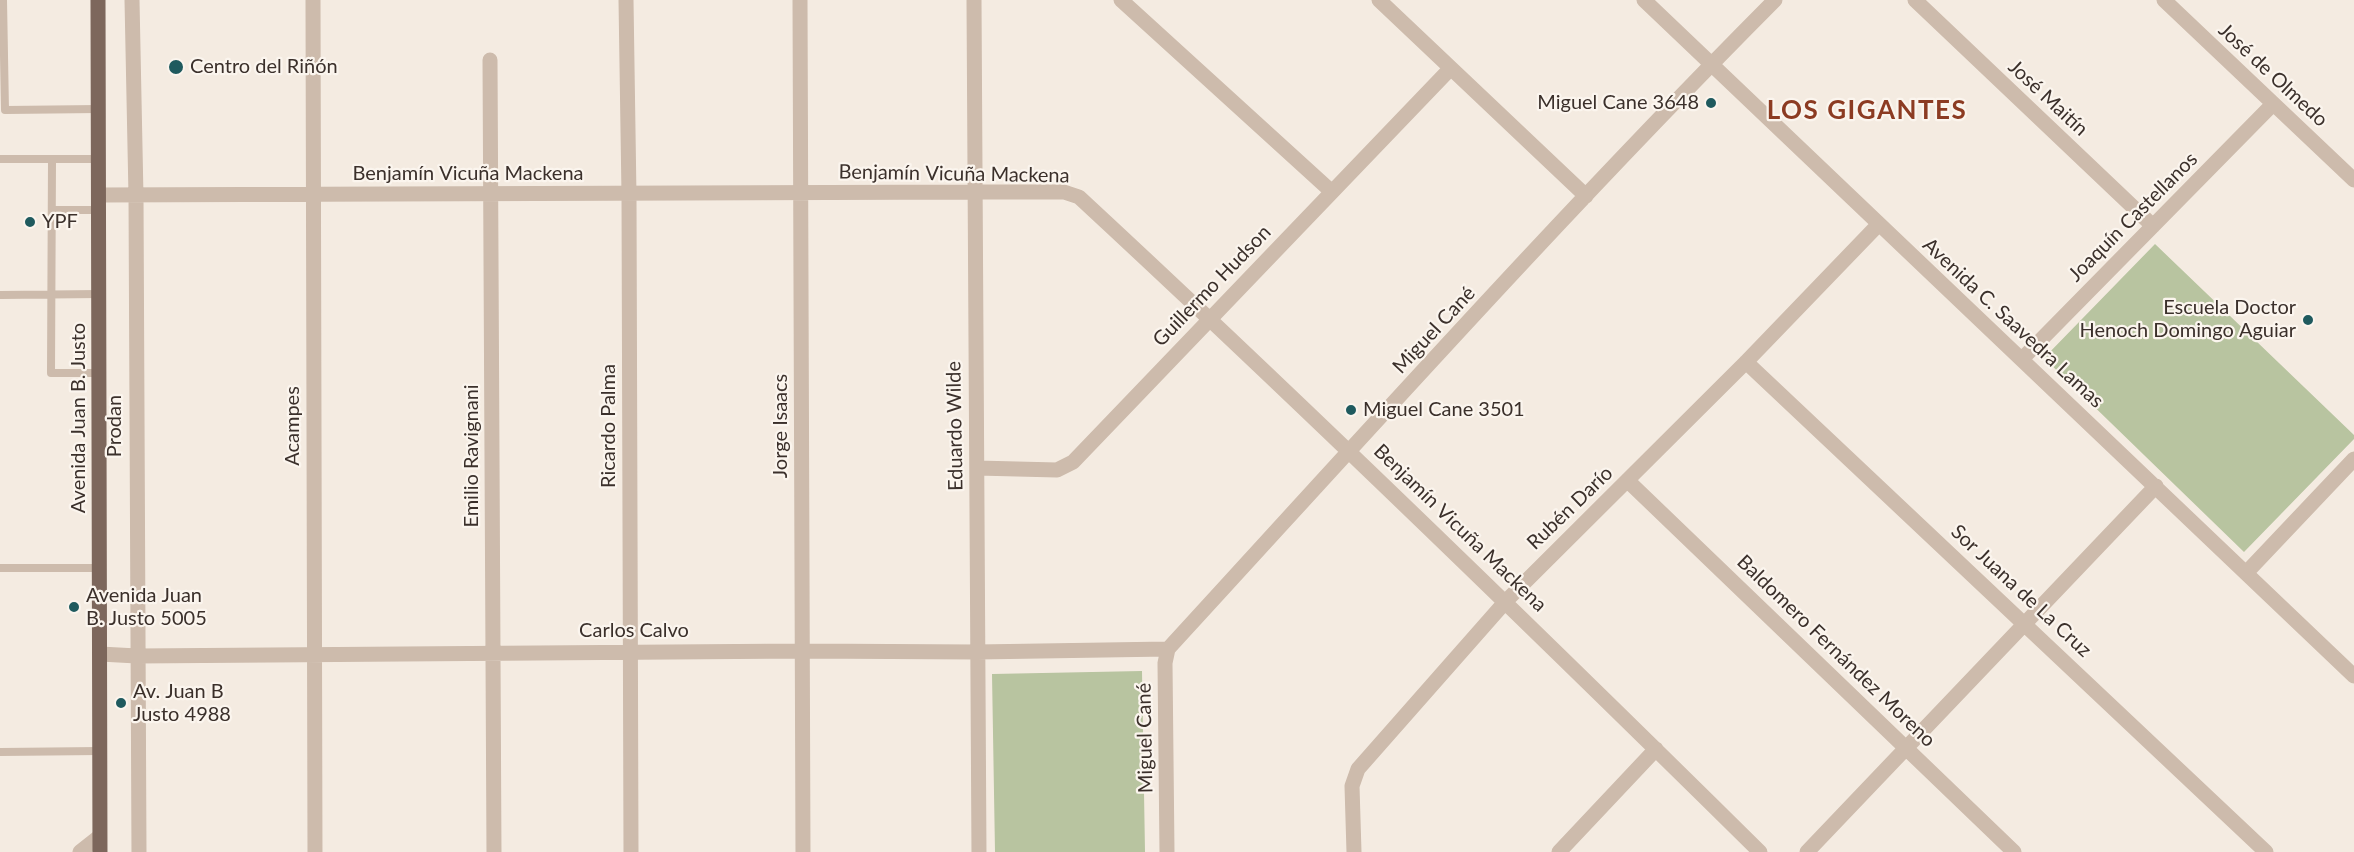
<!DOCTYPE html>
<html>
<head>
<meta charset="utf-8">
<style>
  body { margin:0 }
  canvas { display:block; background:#f4ebe1 }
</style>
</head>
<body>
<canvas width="2354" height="852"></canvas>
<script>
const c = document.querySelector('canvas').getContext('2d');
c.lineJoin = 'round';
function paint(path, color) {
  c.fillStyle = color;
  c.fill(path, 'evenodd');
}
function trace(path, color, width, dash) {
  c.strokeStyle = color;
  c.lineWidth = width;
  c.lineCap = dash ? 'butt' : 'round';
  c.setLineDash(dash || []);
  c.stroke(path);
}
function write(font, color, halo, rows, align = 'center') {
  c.font = font + ' Lato,sans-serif';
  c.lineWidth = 4.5;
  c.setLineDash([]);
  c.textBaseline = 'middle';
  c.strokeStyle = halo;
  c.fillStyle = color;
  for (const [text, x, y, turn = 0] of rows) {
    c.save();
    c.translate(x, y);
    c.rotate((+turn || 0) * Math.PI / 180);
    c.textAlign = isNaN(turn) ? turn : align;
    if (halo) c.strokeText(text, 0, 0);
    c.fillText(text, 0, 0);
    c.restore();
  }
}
const green = new Path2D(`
  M2155,244L2354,435V439L2244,552L2044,358Z
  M1142,671L1145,852H995L992,674Z`);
const lane = new Path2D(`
  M3,0L5,110L99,109
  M0,159H52
  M99,159H52L51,373H100
  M52,210H100
  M0,295L100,294
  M0,568H100
  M0,752L100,751`);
const street = new Path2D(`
  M132,0L136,196L139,852
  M313,0L315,852
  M626,0L629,195L631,852
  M800,0L803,852
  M974,0L979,852
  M1121,0L1332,192
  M1379,0L1586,196
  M1644,0L2354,676
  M1915,0L2153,226
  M2164,0L2354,180
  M490,60L494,852
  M100,195L974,192H1064L1079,197C1310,411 1536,631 1760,852
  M2022,359L2273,104
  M1746,362L2266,852
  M977,468L1057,470L1073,462L1450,69
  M1628,481L2014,852
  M2246,573L2354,459
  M100,654L137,656L803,651L977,652L1168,649
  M80,852L99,837
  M1167,852L1165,663L1168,649C1368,431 1566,210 1775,0
  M1354,852L1352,786L1358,769L1506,601L1746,362L1878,225
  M1559,852L1656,749
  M1807,852L2156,486`);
const primary = new Path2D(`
  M98,0L100,852`);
const markers = [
  [176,67,8,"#1f5a5e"],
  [1711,103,6,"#1f5a5e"],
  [30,222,6,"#1f5a5e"],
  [2308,320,6,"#1f5a5e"],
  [1351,410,6,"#1f5a5e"],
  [74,607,6,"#1f5a5e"],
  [121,703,6,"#1f5a5e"]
];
const poiNames = [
  ["Centro del Riñón",190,67],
  ["Miguel Cane 3648",1699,103,"right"],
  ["YPF",42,222],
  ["Escuela Doctor",2296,308,"right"],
  ["Henoch Domingo Aguiar",2296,331,"right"],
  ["Miguel Cane 3501",1363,410],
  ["Avenida Juan",86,596],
  ["B. Justo 5005",86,619],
  ["Av. Juan B",133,692],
  ["Justo 4988",133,715]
];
const streetNames = [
  ["José de Olmedo",2273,75,43],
  ["José Maitín",2048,98,43],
  ["Benjamín Vicuña Mackena",468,174],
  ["Benjamín Vicuña Mackena",954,174,1],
  ["Joaquín Castellanos",2133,217,-45],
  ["Guillermo Hudson",1212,286,-46],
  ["Avenida C. Saavedra Lamas",2013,323,43],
  ["Miguel Cané",1434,330,-47],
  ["Avenida Juan B. Justo",79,418,-90],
  ["Prodan",115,426,-90],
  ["Acampes",293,426,-90],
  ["Ricardo Palma",609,426,-90],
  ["Jorge Isaacs",781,426,-90],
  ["Eduardo Wilde",955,426,-91],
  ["Emilio Ravignani",472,456,-90],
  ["Rubén Darío",1570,508,-44],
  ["Benjamín Vicuña Mackena",1460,528,44],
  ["Sor Juana de La Cruz",2021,591,43],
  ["Carlos Calvo",634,631],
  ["Baldomero Fernández Moreno",1836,651,44],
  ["Miguel Cané",1145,738,-91]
];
const districtNames = [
  ["LOS GIGANTES",1867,111]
];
paint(green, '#b8c4a0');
trace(lane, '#cdbbac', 8);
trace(street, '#cdbbac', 15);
trace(primary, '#7d675c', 15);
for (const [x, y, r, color] of markers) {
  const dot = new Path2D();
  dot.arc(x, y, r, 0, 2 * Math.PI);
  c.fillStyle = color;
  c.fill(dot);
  trace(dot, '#fbf5ee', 2);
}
write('20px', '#3b302b', '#fbf5ee', poiNames, 'left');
write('20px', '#3b302b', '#fbf5ee', streetNames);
c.letterSpacing = '1.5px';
write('bold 26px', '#8c3b22', '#fbf5ee', districtNames);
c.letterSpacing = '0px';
</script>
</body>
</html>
